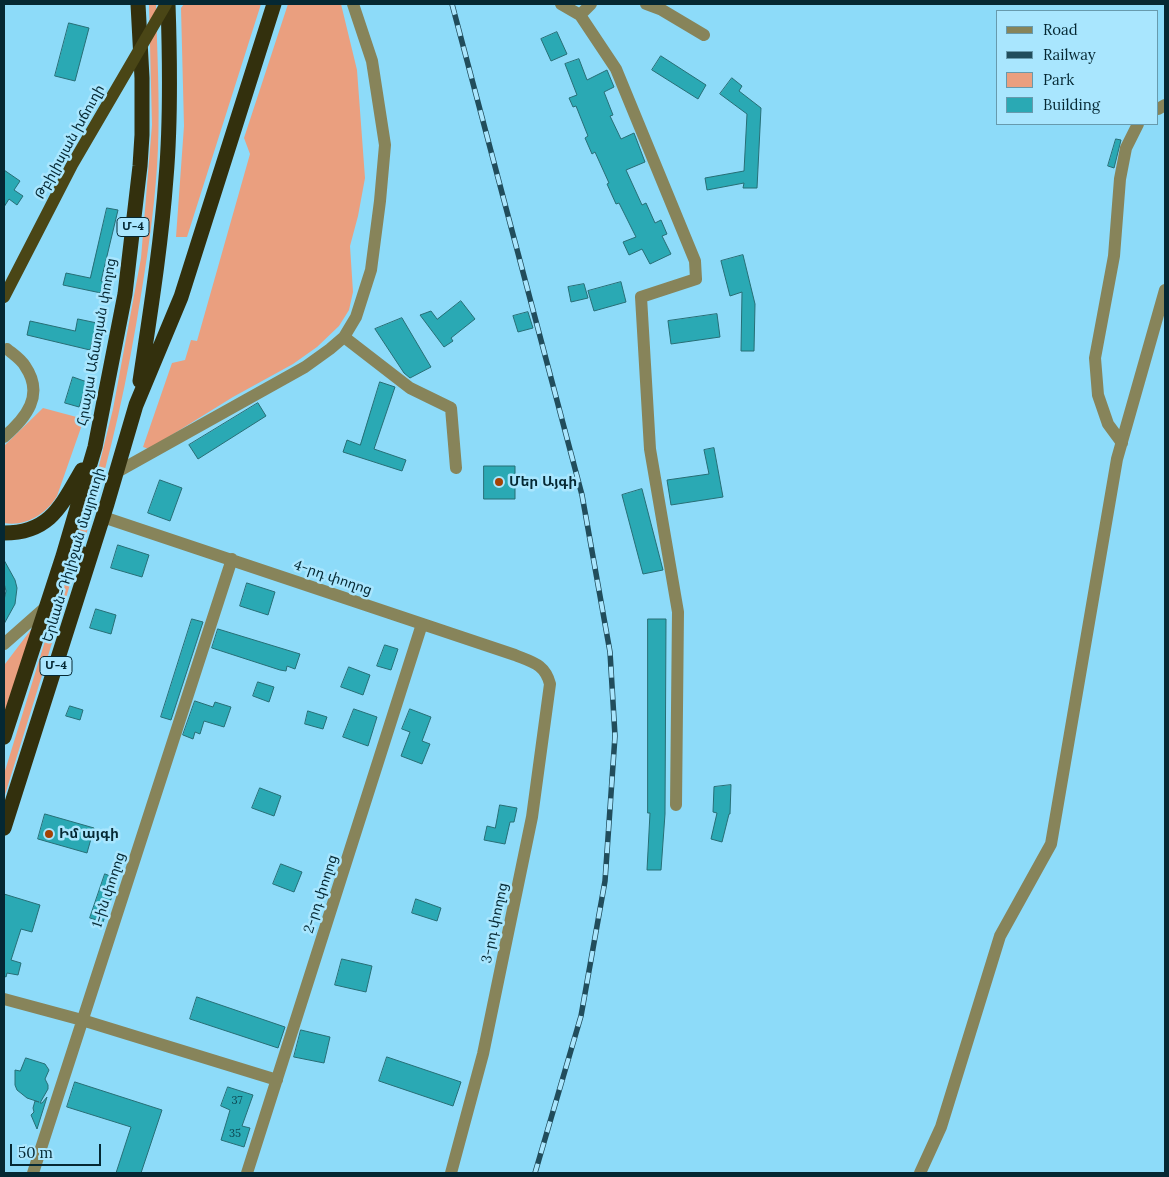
<!DOCTYPE html>
<html>
<head>
<meta charset="utf-8">
<style>
  body { margin:0 }
  #map { position:relative; width:1169px; height:1177px; overflow:hidden; background:#8ddbf9; font-family:Lora,serif }
  canvas { display:block }
  .frame { position:absolute; inset:0; border:5px solid #052833; pointer-events:none }
  .legend { position:absolute; left:996px; top:10px; width:162px; height:115px; box-sizing:border-box; background:#a9e6fe; border:1px solid #679aad; margin:0; padding:6px 9px; list-style:none; font-size:15px; color:#052833 }
  .legend li { display:flex; align-items:center; gap:10px; height:25px }
  .legend b { width:25px; border:1px solid #679aad }
  .scale { position:absolute; left:10px; top:1144px; width:91px; height:22px; box-sizing:border-box; border:2px solid #052833; border-top:0; padding-left:6px; font-size:15px; line-height:18px; white-space:nowrap; color:#052833; -webkit-text-stroke:4px #a9e6fe; paint-order:stroke }
</style>
</head>
<body>
<div id="map">
<canvas width="1169" height="1177"></canvas>
<div class="frame"></div>
<ul class="legend">
<li><b style="height:6px;background:#87845a"></b>Road</li>
<li><b style="height:6px;background:#214d5c"></b>Railway</li>
<li><b style="height:14px;background:#ea9f7f"></b>Park</li>
<li><b style="height:14px;background:#2aa9b4"></b>Building</li>
</ul>
<div class="scale">50 m</div>
</div>
<script>
const c = document.querySelector('canvas').getContext('2d');
c.lineJoin = 'round';
function paint(path, color) {
  c.fillStyle = color;
  c.fill(path, 'evenodd');
}
function trace(path, color, width, dash) {
  c.strokeStyle = color;
  c.lineWidth = width;
  c.lineCap = dash ? 'butt' : 'round';
  c.setLineDash(dash || []);
  c.stroke(path);
}
function write(font, color, halo, rows, align = 'center') {
  c.font = font + ' Lora,"Noto Sans Armenian",serif';
  c.lineWidth = 5;
  c.setLineDash([]);
  c.textBaseline = 'middle';
  c.strokeStyle = halo;
  c.fillStyle = color;
  for (const [text, x, y, turn = 0] of rows) {
    c.save();
    c.translate(x, y);
    c.rotate((+turn || 0) * Math.PI / 180);
    c.textAlign = isNaN(turn) ? turn : align;
    if (halo) c.strokeText(text, 0, 0);
    c.fillText(text, 0, 0);
    c.restore();
  }
}
const green = new Path2D(`
  M149,4H156C157,52 160,100 158,148C156,197 149,246 141,295C128,377 111,456 86,535L82,539L78,534L93,490L113,409L141,258L152,125Z
  M184,4H261L187,237H176L184,126L181,8Z
  M288,4H341L357,70L365,178L358,216L350,246L353,292L349,310L339,326L317,347L293,364L233,397L149,449L143,447L172,363L185,360L191,340L197,341L250,154L244,138Z
  M43,408L84,419L57,496C46,514 26,527 4,523V446Z
  M66,573L73,575L4,798V774Z
  M33,627L4,722L5,664Z`);
const building = new Path2D(`
  M69,23L89,28L75,81L55,76Z
  M557,32L567,54L551,61L541,39Z
  M661,56L706,85L698,99L652,70Z
  M579,59L587,80L607,70L614,87L604,92L613,115L610,116L621,139L634,133L645,162L626,170L642,205L646,203L655,223L661,220L667,234L662,236L671,254L650,264L642,249L629,255L623,242L636,237L619,203L616,204L607,184L609,183L595,152L592,154L585,138L588,136L576,106L573,107L569,98L577,95L565,64Z
  M732,78L742,86L739,91L761,108L757,188H743L744,183L707,190L705,178L744,171L747,114L720,94Z
  M1116,139L1121,140L1114,168L1108,166Z
  M4,170L20,181L14,190L23,196L17,205L9,199L4,207Z
  M107,208L118,210L101,281L104,282L101,293L63,285L66,273L90,278Z
  M743,255L755,304L754,351H741L742,292L730,296L721,261Z
  M621,282L626,302L594,311L588,291Z
  M584,284L588,298L571,302L568,287Z
  M461,301L475,319L451,338L453,341L444,347L420,315L431,311L437,319Z
  M528,312L533,328L518,332L513,316Z
  M717,314L720,337L671,344L668,321Z
  M402,318L431,367L410,378L404,373L375,329Z
  M78,319L97,323L90,350L27,335L30,321L75,331Z
  M73,377L87,382L79,407L65,403Z
  M380,382L395,387L374,449L406,460L402,471L343,452L347,440L360,445Z
  M258,403L266,416L198,459L189,445Z
  M714,448L723,497L671,505L667,480L709,474L704,450Z
  M484,466H515V499H484Z
  M160,480L182,488L170,521L148,513Z
  M642,489L663,570L643,574L622,495Z
  M118,545L149,555L142,577L111,568Z
  M4,560L15,580L17,588L15,604L4,624V600L6,591L4,583Z
  M247,583L275,592L268,615L240,606Z
  M96,609L116,615L111,634L90,628Z
  M192,619L203,622L171,720L161,717Z
  M648,619H666L665,814L661,870H647L650,813H648Z
  M218,629L300,654L295,669L287,666L286,671L280,670L212,648Z
  M385,645L398,649L391,670L377,666Z
  M349,667L370,675L363,695L341,687Z
  M258,682L274,687L269,702L253,696Z
  M195,701L213,707L215,702L231,707L224,727L204,721L200,734L195,732L193,739L183,735Z
  M70,706L83,710L80,720L66,716Z
  M354,709L377,717L368,746L343,737Z
  M410,709L431,717L422,741L430,744L422,764L401,756L410,732L402,729Z
  M308,711L327,717L323,729L305,724Z
  M731,785L730,814H729L722,842L711,839L717,813L713,812L714,787Z
  M260,788L281,796L274,816L252,808Z
  M500,805L517,808L514,822H510L505,844L484,840L487,826L495,828Z
  M45,814L94,828L87,853L38,839Z
  M281,864L302,872L294,892L273,884Z
  M105,874L118,879L103,922L90,918Z
  M4,894L40,905L32,932L21,929L11,960L21,963L18,975L7,973L6,977L4,976Z
  M416,899L441,908L437,921L412,913Z
  M342,959L372,966L366,992L335,985Z
  M197,997L285,1027L278,1048L190,1019Z
  M301,1030L330,1037L324,1063L294,1057Z
  M387,1057L461,1082L453,1106L379,1081Z
  M26,1058L45,1064L49,1070L45,1079L48,1085V1089L40,1103H42L47,1097L37,1129L31,1115L34,1112L33,1108L35,1101L39,1102L27,1098L17,1090L15,1085V1070L20,1071Z
  M75,1082L162,1110L141,1173H116L131,1127L67,1107Z
  M228,1087L253,1095L242,1126L250,1128L244,1147L221,1140L230,1110L221,1106Z`);
const minor = new Path2D(`
  M561,4L580,15L616,69L695,261L696,279L641,297L650,449L678,612L676,805
  M646,4L662,10L704,35
  M580,15L591,4
  M1158,109L1165,105
  M344,337L410,388L451,408L456,468
  M4,437C26,418 45,395 25,366C21,359 13,354 7,349
  M1122,443L1108,424L1098,395L1095,358L1114,256L1120,179L1126,148L1138,124
  M117,472L305,367L330,349L344,337L356,317L371,270L380,201L385,145L372,61L353,4
  M103,517L515,655C532,662 545,664 550,684L532,817L483,1054L451,1173
  M4,644L47,606
  M4,999L82,1020L277,1080
  M33,1173L232,559
  M247,1173L422,624
  M920,1173L941,1127L1000,936L1051,844L1117,459L1165,290`);
const highway = new Path2D(`
  M140,381C150,314 161,246 166,178C171,120 170,62 168,4
  M4,533C50,533 61,506 82,470
  M63,556L71,551H78L85,556L87,565
  M4,737L63,556L95,447L125,294L140,166L142,135V78L138,4
  M4,828L107,504L136,405L181,297L274,4`);
const rail = new Path2D(`
  M452,4L582,495L610,652L615,736L605,881L581,1016L535,1173`);
const majorBridge = new Path2D(`
  M4,297L72,165L166,4`);
const markers = [
  [499,482,5,"#a54205"],
  [49,834,5,"#a54205"]
];
const numberNames = [
  ["37",237,1101],
  ["35",235,1134]
];
const shields = [
  [133,227,32],
  [56,666,32]
];
const shieldNames = [
  ["Մ-4",133,227],
  ["Մ-4",56,666]
];
const streetNames = [
  ["Թբիլիսյան խճուղի",70,142,-61],
  ["Հրաչյա Աճառյան փողոց",97,342,-80],
  ["Երևան-Դիլիջան մայրուղի",74,555,-73],
  ["4-րդ փողոց",333,578,19],
  ["1-ին փողոց",109,890,-72],
  ["2-րդ փողոց",321,894,-72],
  ["3-րդ փողոց",495,923,-78]
];
const poiNames = [
  ["Մեր Այգի",509,482],
  ["Իմ այգի",59,834]
];
paint(green, '#ea9f7f');
paint(building, '#2aa9b4');
trace(building, '#276e75', 1);
trace(minor, '#87845a', 12);
trace(highway, '#33300d', 15);
trace(rail, '#214d5c', 5.5);
trace(rail, '#a9e6fe', 4, [11]);
trace(majorBridge, '#4a4616', 12);
for (const [x, y, r, color] of markers) {
  const dot = new Path2D();
  dot.arc(x, y, r, 0, 2 * Math.PI);
  c.fillStyle = color;
  c.fill(dot);
  trace(dot, '#a9e6fe', 2);
}
write('11px', '#0e4853', null, numberNames);
for (const [x, y, w] of shields) {
  const box = new Path2D();
  box.roundRect(x - w / 2, y - 9.5, w, 19, 4);
  c.fillStyle = '#a9e6fe';
  c.fill(box);
  trace(box, '#052833', 1);
}
write('bold 12px', '#052833', null, shieldNames);
write('14px', '#052833', '#a9e6fe', streetNames);
write('bold 14px', '#052833', '#a9e6fe', poiNames, 'left');
</script>
</body>
</html>
